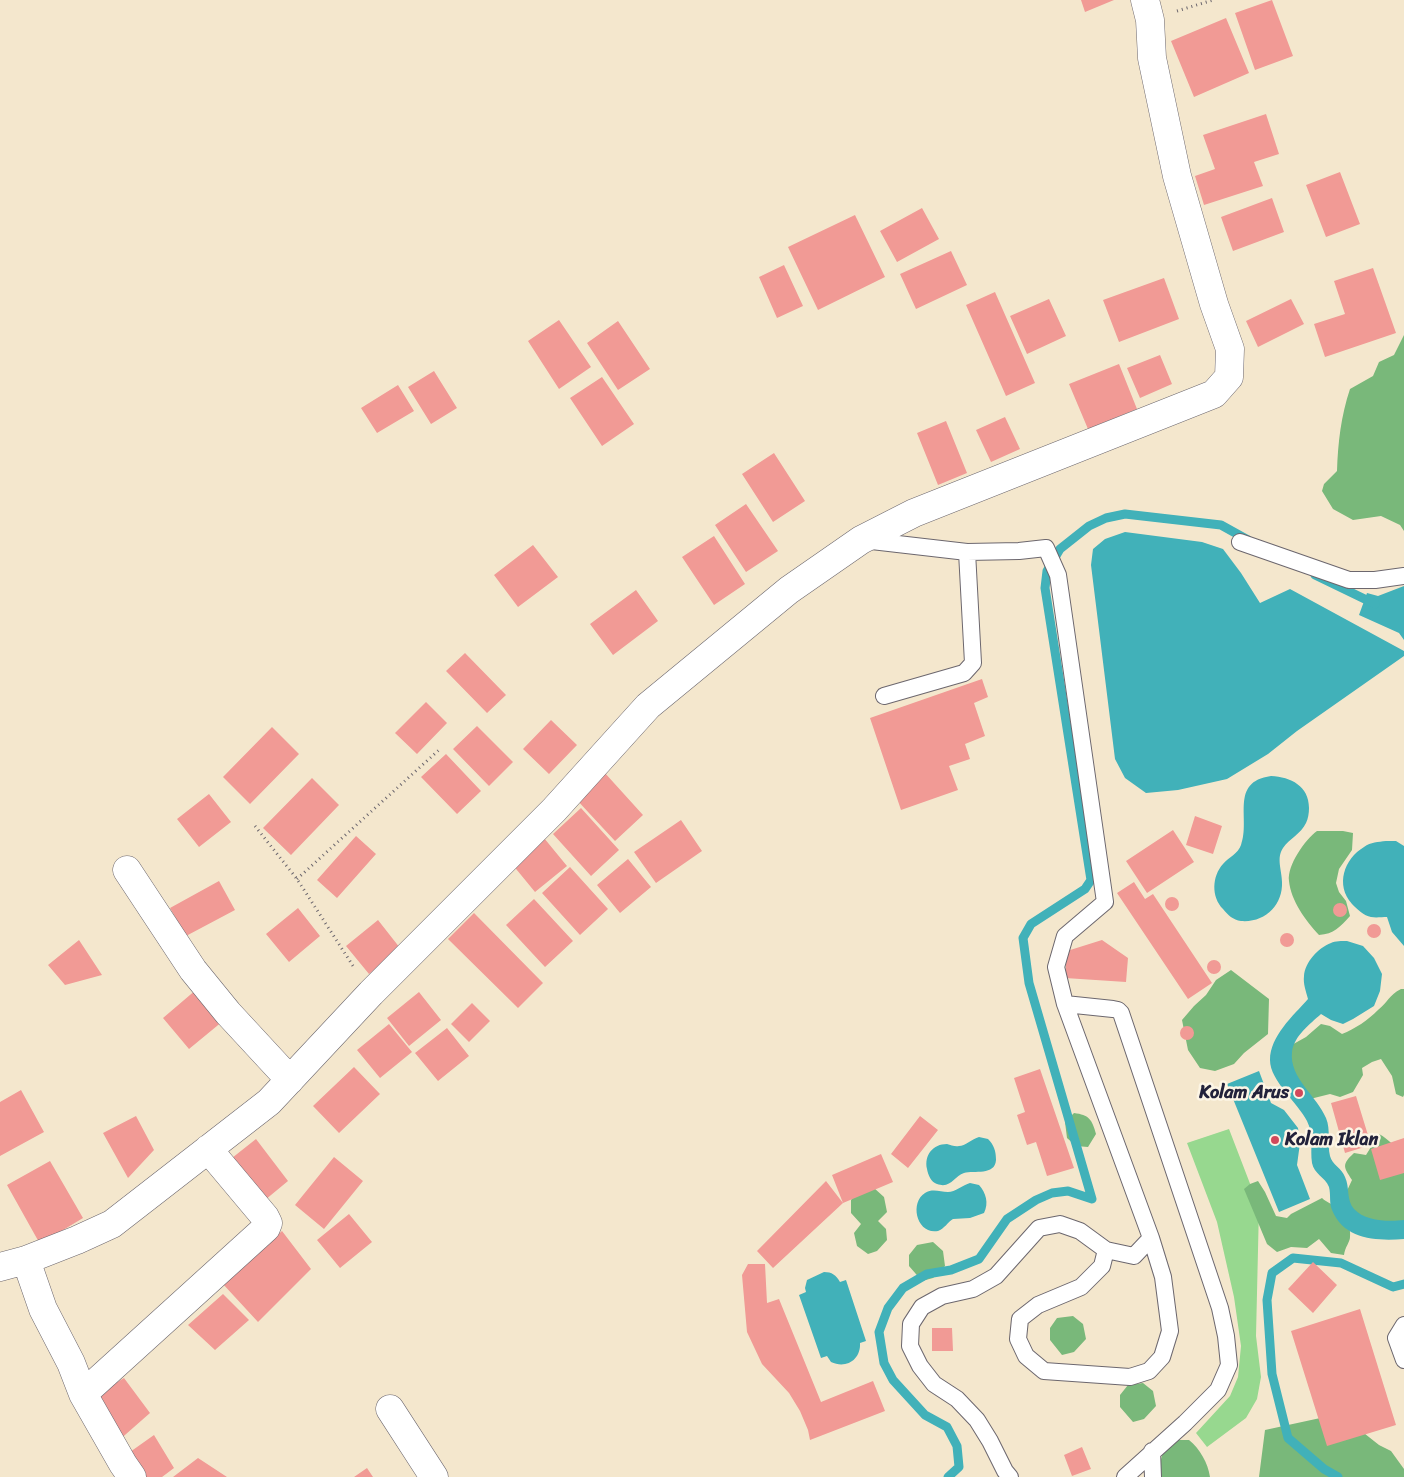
<!DOCTYPE html>
<html>
<head>
<meta charset="utf-8">
<style>
  body { margin:0 }
  canvas { display:block; background:#f4e7cd }
</style>
</head>
<body>
<canvas width="1404" height="1477"></canvas>
<script>
const c = document.querySelector('canvas').getContext('2d');
c.lineJoin = 'round';
function paint(path, color) {
  c.fillStyle = color;
  c.fill(path, 'evenodd');
}
function trace(path, color, width, dash) {
  c.strokeStyle = color;
  c.lineWidth = width;
  c.lineCap = dash ? 'butt' : 'round';
  c.setLineDash(dash || []);
  c.stroke(path);
}
function write(font, color, halo, rows, align = 'center') {
  c.font = font + ' Sriracha,sans-serif';
  c.lineWidth = 5;
  c.setLineDash([]);
  c.textBaseline = 'middle';
  c.strokeStyle = halo;
  c.fillStyle = color;
  for (const [text, x, y, turn = 0] of rows) {
    c.save();
    c.translate(x, y);
    c.rotate((+turn || 0) * Math.PI / 180);
    c.textAlign = isNaN(turn) ? turn : align;
    if (halo) c.strokeText(text, 0, 0);
    c.fillText(text, 0, 0);
    c.restore();
  }
}
const green = new Path2D(`
  M1229,1129L1259,1207L1256,1336L1261,1377L1257,1399L1246,1418L1207,1447L1196,1433L1230,1396L1238,1377L1241,1346L1234,1297L1217,1222L1187,1143Z`);
const forest = new Path2D(`
  M1404,335V531L1400,525L1381,516L1353,520L1333,509L1322,491L1324,484L1337,471C1338,442 1341,416 1350,389L1373,376L1379,362L1394,355Z
  M1317,831H1343L1353,833L1352,850L1339,869L1336,883L1339,892L1346,901L1350,916C1340,927 1334,934 1319,935C1306,921 1291,901 1289,881C1287,865 1305,840 1317,831Z
  M1231,970L1269,999L1268,1034L1244,1053L1234,1064L1215,1071L1200,1068L1188,1050L1182,1020L1194,1006L1206,995L1216,980Z
  M1401,989H1404V1095L1403,1097L1396,1094L1392,1076L1381,1059L1372,1062L1362,1068L1363,1075L1353,1092L1340,1097L1330,1094L1310,1099L1293,1081L1288,1047L1306,1037L1321,1024L1330,1026L1342,1034C1355,1029 1368,1020 1378,1010C1388,1002 1389,995 1401,989Z
  M1074,1113C1089,1115 1092,1119 1096,1134L1088,1147L1076,1146L1067,1138L1065,1122Z
  M1379,1134C1389,1139 1395,1148 1404,1153V1225L1354,1218L1345,1195L1352,1180C1344,1167 1341,1165 1354,1153L1366,1155Z
  M1258,1181L1265,1192L1276,1216L1287,1218L1291,1214L1322,1198C1327,1203 1333,1204 1339,1208C1347,1213 1351,1228 1350,1237C1350,1242 1345,1247 1344,1255L1331,1253L1319,1239L1307,1248L1291,1247L1277,1252L1267,1244L1244,1189L1250,1184Z
  M874,1188L884,1197L887,1212L878,1221L886,1229L887,1240L877,1251L868,1254L857,1246L854,1233L861,1224L851,1213V1200L858,1191Z
  M933,1242L943,1251L945,1266L933,1278L922,1281L909,1266V1255L917,1245Z
  M1073,1316L1083,1324L1086,1339L1074,1352L1062,1355L1050,1340V1328L1057,1318Z
  M1143,1383L1153,1391L1156,1406L1144,1419L1133,1422L1120,1407V1395L1128,1385Z
  M1325,1417L1350,1422L1379,1445L1391,1451L1404,1469V1477H1259L1265,1430Z
  M1173,1440H1189C1200,1449 1208,1463 1210,1477H1161C1160,1458 1160,1454 1173,1440Z`);
const water = new Path2D(`
  M1125,532L1202,542L1223,549L1241,573L1260,603L1290,589L1404,651V656L1297,731L1268,754L1227,779L1178,790L1146,793L1125,778L1115,759L1091,565L1093,549L1105,539Z
  M1404,586V640L1399,633L1359,615L1367,593L1378,596Z
  M1271,776C1291,777 1309,786 1309,808C1309,813 1308,819 1306,823C1301,834 1289,839 1283,848C1276,858 1282,871 1282,882C1283,905 1265,923 1241,921C1233,920 1228,915 1223,909C1211,897 1212,876 1223,864C1229,857 1238,854 1241,845C1251,819 1229,782 1271,776Z
  M1386,841H1396L1404,846V946L1392,932L1387,917C1382,917 1376,918 1371,917C1364,916 1357,909 1352,904C1335,885 1344,859 1364,847C1371,842 1378,842 1386,841Z
  M1347,941L1363,946L1374,958L1382,974L1380,991L1374,1006L1353,1019L1343,1024L1331,1020L1321,1014C1310,1024 1294,1036 1292,1052C1289,1078 1317,1096 1326,1118C1331,1130 1327,1144 1330,1156C1332,1165 1342,1168 1345,1177C1350,1187 1346,1200 1354,1209C1365,1221 1388,1222 1404,1220V1239C1377,1241 1344,1240 1332,1210C1329,1203 1331,1195 1329,1187C1325,1177 1314,1174 1312,1163C1310,1149 1314,1135 1307,1121C1298,1103 1270,1081 1270,1060C1270,1036 1293,1016 1308,999C1306,991 1303,984 1304,976C1305,962 1318,948 1331,943C1335,941 1342,941 1347,941Z
  M1259,1071L1271,1103L1284,1110L1298,1128L1300,1143L1297,1165L1310,1199L1279,1212L1227,1084Z
  M979,1137L988,1139C994,1145 996,1151 996,1160C995,1176 974,1170 964,1173C954,1176 951,1189 937,1184C931,1182 928,1175 927,1169C924,1155 933,1144 947,1144C951,1145 955,1147 959,1146C965,1146 972,1139 979,1137Z
  M970,1183L979,1185C986,1193 989,1203 984,1213L970,1218L953,1219C948,1222 944,1229 938,1231C917,1235 909,1203 925,1193C933,1188 940,1192 948,1192C955,1192 963,1185 970,1183Z
  M824,1272C832,1272 836,1275 840,1282L846,1280L866,1341L860,1343C861,1360 846,1369 831,1362L827,1356L821,1358L799,1295L806,1292L805,1288L807,1280Z`);
const stream = new Path2D(`
  M1315,575L1375,604
  M948,1477L959,1467L957,1446L947,1427L925,1415L893,1380L884,1363L879,1332L888,1308L903,1288L927,1274L951,1270L979,1259L1007,1219L1036,1200L1052,1193L1068,1191L1092,1199L1029,983L1023,938L1031,924L1085,889L1091,880L1045,588L1047,571L1060,549L1089,526L1106,518L1125,514L1221,525L1248,540
  M1338,1477L1324,1469L1288,1438L1272,1374L1267,1300L1272,1273L1293,1258L1341,1263L1393,1287L1404,1284`);
const building = new Path2D(`
  M1081,0H1114L1085,12Z
  M1272,0L1293,56L1255,70L1235,13Z
  M1226,18L1249,73L1194,97L1171,41Z
  M1266,114L1279,154L1254,162L1263,186L1204,205L1195,176L1215,169L1203,135Z
  M1340,172L1360,224L1326,237L1306,185Z
  M1272,198L1284,232L1233,251L1221,217Z
  M922,208L939,239L897,262L880,231Z
  M855,215L885,277L818,310L788,247Z
  M951,251L967,285L916,309L900,274Z
  M784,265L803,306L777,318L759,277Z
  M1373,268L1396,333L1325,357L1314,324L1345,314L1334,281Z
  M1164,278L1179,319L1119,342L1103,300Z
  M995,292L1035,383L1006,396L966,305Z
  M1049,299L1066,336L1027,354L1010,316Z
  M1291,299L1304,324L1258,347L1246,321Z
  M559,320L591,367L559,389L528,341Z
  M618,321L650,369L618,390L587,343Z
  M1160,355L1172,384L1140,398L1127,368Z
  M1119,364L1137,409L1088,429L1069,384Z
  M434,371L457,408L431,424L408,387Z
  M602,377L634,424L602,446L570,398Z
  M398,385L414,411L377,433L361,408Z
  M1005,417L1020,449L991,462L976,430Z
  M946,421L967,473L938,485L917,433Z
  M774,453L805,501L773,522L742,474Z
  M746,504L778,551L746,572L715,525Z
  M714,536L745,584L714,605L682,557Z
  M533,545L558,577L518,607L494,575Z
  M636,590L658,621L613,655L590,624Z
  M465,653L506,695L487,713L446,671Z
  M982,679L988,697L974,703L985,736L965,744L970,759L949,766L958,790L901,810L870,718Z
  M426,702L447,723L417,754L395,733Z
  M551,720L577,745L549,774L523,749Z
  M477,726L513,762L489,786L453,749Z
  M272,727L299,754L250,804L223,777Z
  M446,754L481,791L457,814L421,777Z
  M604,772L643,815L615,841L576,799Z
  M312,778L339,805L291,855L263,828Z
  M209,794L231,822L199,847L177,819Z
  M581,808L619,850L591,876L553,834Z
  M1195,816L1222,826L1213,854L1186,845Z
  M681,820L702,851L656,883L634,852Z
  M1173,830L1194,862L1147,893L1126,861Z
  M356,836L376,854L337,898L317,880Z
  M544,838L567,866L535,892L512,864Z
  M628,859L651,887L620,913L597,885Z
  M570,867L608,909L580,935L542,893Z
  M219,881L235,910L186,936L170,908Z
  M1134,882L1145,899L1153,894L1212,983L1188,999L1117,893Z
  M1165 904a7 7 0 1 1 14 0a7 7 0 1 1-14 0Z
  M534,899L573,941L545,967L506,925Z
  M1333 910a7 7 0 1 1 14 0a7 7 0 1 1-14 0Z
  M298,908L320,936L289,962L266,934Z
  M474,913L543,983L518,1008L448,939Z
  M378,920L400,948L369,974L346,946Z
  M1367 931a7 7 0 1 1 14 0a7 7 0 1 1-14 0Z
  M1280 940a7 7 0 1 1 14 0a7 7 0 1 1-14 0Z
  M79,940L102,975L65,985L48,965Z
  M1102,940L1128,958L1126,982L1065,978L1067,951Z
  M1207 967a7 7 0 1 1 14 0a7 7 0 1 1-14 0Z
  M197,989L223,1021L189,1049L163,1018Z
  M419,992L441,1020L409,1046L387,1018Z
  M472,1003L490,1021L469,1042L451,1024Z
  M389,1024L412,1052L380,1078L357,1050Z
  M1180 1033a7 7 0 1 1 14 0a7 7 0 1 1-14 0Z
  M447,1028L469,1056L438,1081L415,1053Z
  M354,1067L380,1094L339,1133L313,1106Z
  M1040,1069L1074,1168L1047,1176L1036,1142L1027,1145L1017,1115L1025,1112L1014,1078Z
  M21,1090L44,1132L0,1156V1102Z
  M1356,1096L1371,1145L1345,1153L1331,1103Z
  M136,1116L154,1150L128,1178L103,1133Z
  M920,1116L938,1130L908,1168L891,1154Z
  M1404,1138V1173L1380,1180L1371,1149Z
  M256,1139L288,1181L265,1200L232,1158Z
  M881,1154L893,1182L843,1203L773,1268L757,1251L826,1181L843,1203L832,1175Z
  M334,1157L363,1181L324,1229L295,1205Z
  M50,1161L83,1218L40,1244L7,1185Z
  M349,1214L372,1242L340,1268L317,1240Z
  M282,1231L311,1269L258,1322L222,1283Z
  M1313,1262L1337,1285L1313,1313L1288,1289Z
  M748,1264H765L767,1303L779,1299L821,1402L873,1381L885,1411L810,1440L808,1430L800,1411L789,1393L762,1364L747,1332L742,1275Z
  M223,1294L249,1320L215,1350L188,1325Z
  M1360,1309L1396,1425L1327,1446L1291,1331Z
  M932,1328H952L953,1351H932Z
  M124,1378L150,1413L117,1442L93,1397Z
  M154,1435L174,1468L162,1477H143L130,1452Z
  M1082,1447L1091,1469L1072,1476L1064,1455Z
  M198,1458L227,1477H173Z
  M367,1468L373,1477H354Z`);
const path = new Path2D(`
  M1177,11L1213,0
  M255,826L297,879L355,969
  M297,879L440,749`);
const lane = new Path2D(`
  M863,540L967,552L1019,551L1046,548L1058,575L1105,902L1065,936L1056,967L1065,1004L1151,1238L1134,1256L1106,1250L1080,1231L1060,1224L1039,1228L996,1276L973,1289L942,1296L922,1307L911,1324L910,1346L920,1366L934,1384L957,1399L977,1420L990,1441L1005,1471L1010,1477
  M1240,542L1349,580H1375L1404,576
  M884,696L964,673L973,663L967,552
  M1065,1004L1113,1009L1118,1010L1121,1013L1220,1308L1226,1336L1229,1365L1218,1390L1185,1423L1125,1477
  M1106,1250L1102,1266L1081,1287L1038,1305L1020,1319L1018,1339L1026,1356L1044,1371L1130,1377L1149,1371L1162,1357L1170,1331L1163,1277L1151,1238
  M1404,1325L1396,1338L1404,1360
  M1152,1451L1153,1477`);
const street = new Path2D(`
  M127,870L193,970L228,1013L290,1080
  M26,1260L43,1309L71,1363L83,1394L123,1464L132,1477
  M0,1267L26,1260L77,1240L112,1224L269,1102L371,993L554,810L648,706L789,590L861,540L914,513L1214,394L1229,377L1230,349L1214,304L1177,176L1152,58L1150,20L1145,0
  M83,1394L266,1228L268,1223L265,1217L208,1149
  M390,1409L434,1477`);
const markers = [
  [1299,1093,5,"#d1495b"],
  [1275,1140,5,"#d1495b"]
];
const poiNames = [
  ["Kolam Arus",1289,1093],
  ["Kolam Iklan",1285,1140,"left"]
];
paint(green, '#97d88f');
paint(forest, '#79b87a');
paint(water, '#41b1b9');
trace(stream, '#41b1b9', 9);
paint(building, '#f19a95');
trace(lane, '#6c676e', 18);
trace(street, '#6c676e', 29);
trace(path, '#6c676e', 3, [1, 4]);
trace(lane, '#fff', 16);
trace(street, '#fff', 28);
for (const [x, y, r, color] of markers) {
  const dot = new Path2D();
  dot.arc(x, y, r, 0, 2 * Math.PI);
  c.fillStyle = color;
  c.fill(dot);
  trace(dot, '#fcf5e5', 2);
}
write('bold 18px', '#22223b', '#fcf5e5', poiNames, 'right');
</script>
</body>
</html>
